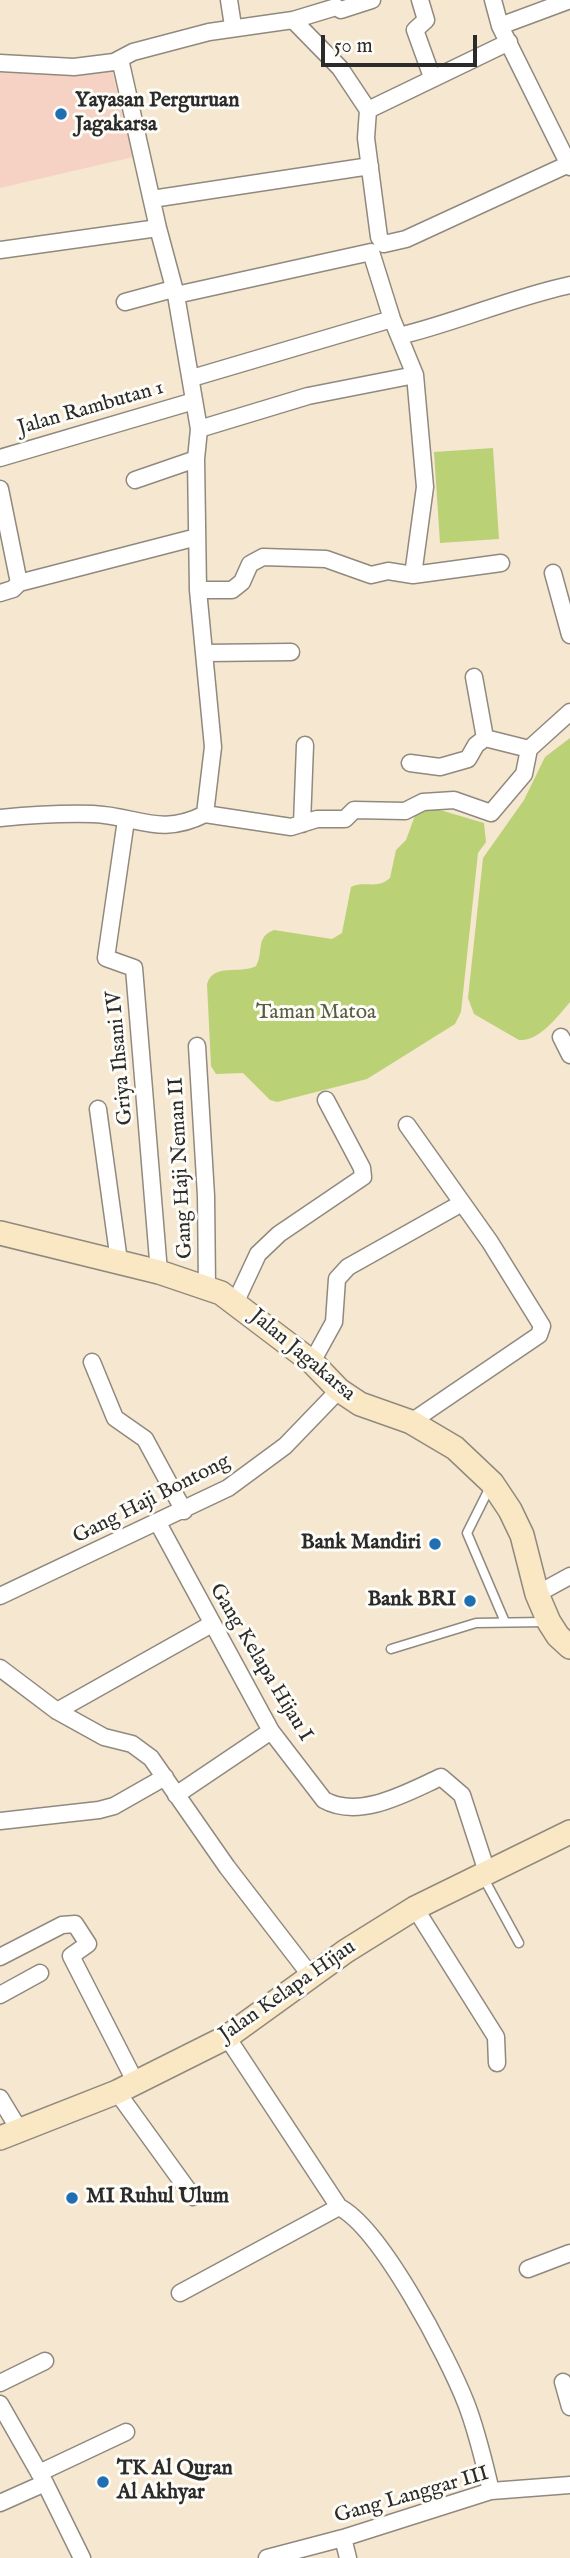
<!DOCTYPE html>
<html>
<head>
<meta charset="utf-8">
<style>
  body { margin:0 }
  #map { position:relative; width:570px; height:2558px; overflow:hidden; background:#f6e7d1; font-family:"IM FELL English",serif }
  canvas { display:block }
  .scale { position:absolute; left:321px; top:35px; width:156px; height:32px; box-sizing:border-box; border:4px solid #2b2b2b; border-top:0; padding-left:9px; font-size:21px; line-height:24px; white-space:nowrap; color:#2b2b2b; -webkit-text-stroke:5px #fdfcf7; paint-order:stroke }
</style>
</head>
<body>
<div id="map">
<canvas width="570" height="2558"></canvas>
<div class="scale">50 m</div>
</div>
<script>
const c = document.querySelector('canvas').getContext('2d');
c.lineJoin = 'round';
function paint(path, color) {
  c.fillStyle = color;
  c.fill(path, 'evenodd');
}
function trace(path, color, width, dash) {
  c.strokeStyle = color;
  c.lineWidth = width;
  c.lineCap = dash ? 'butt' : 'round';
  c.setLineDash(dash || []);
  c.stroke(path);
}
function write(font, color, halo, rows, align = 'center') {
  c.font = font + ' "IM FELL English",serif';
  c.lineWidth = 6;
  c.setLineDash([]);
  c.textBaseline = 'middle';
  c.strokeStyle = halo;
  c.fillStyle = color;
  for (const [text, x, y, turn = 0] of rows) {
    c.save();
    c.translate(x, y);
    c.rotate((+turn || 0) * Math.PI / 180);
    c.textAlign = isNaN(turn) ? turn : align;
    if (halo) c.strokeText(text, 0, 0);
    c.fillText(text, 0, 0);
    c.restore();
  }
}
const built = new Path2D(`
  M0,68L14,72L112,71L133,157L0,188Z`);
const green = new Path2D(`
  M493,448L499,539L440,543L434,452Z
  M570,738V1002C558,1016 539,1042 519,1040L474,1014L468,998L483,858L524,800L545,757Z
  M417,810H440L484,823L486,842L478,853L461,1012L455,1024L367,1079L277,1102L270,1100L243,1073L216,1074L211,1066L207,984C214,962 239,975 256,966C264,952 255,937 274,930L332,939L342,933L351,887C365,880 377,890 390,878L396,850L406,840Z`);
const lane = new Path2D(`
  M490,1487L467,1533L505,1622
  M391,1649L476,1623L545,1622
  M483,1877L519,1943`);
const street = new Path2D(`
  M229,0L233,26
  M420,0L426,20L415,30L432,77
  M493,0L500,26L570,167
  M293,20L336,7L341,10L372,0
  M500,26L570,0
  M120,59L158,228L176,295L199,429L196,459L198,590L213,747L205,814
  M0,63L74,67L114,62L133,52L209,32L293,20L340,68L368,110L366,138L379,237L384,244L406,239L569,164
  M368,110L509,42
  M152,199L370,166
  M0,250L158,228
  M176,295L371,252L392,319L415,375L425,487L413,575
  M125,302L173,289
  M407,334C462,320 514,297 570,285
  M192,378L392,319
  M199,429L308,396L415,375
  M0,458L194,401
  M135,480L196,459
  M0,489L19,583L13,589L0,593
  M553,573L570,635
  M19,583L197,537
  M198,590H232L242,582L250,564L263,557L326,559L371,575L388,571L413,575L501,563
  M205,653L291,652
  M474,677L485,738
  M410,763L440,767L468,759L476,745L485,738L529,749
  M205,814L291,827L317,819H345L354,810L405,811L423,802L454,800L491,813L524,774L529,749L570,712
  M0,818C31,815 62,813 93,814C138,816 160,837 205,814
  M126,820L106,958L134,968L159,1272
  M302,824L305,745
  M561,1037L570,1055
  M197,1046L206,1196L207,1287
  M98,1109L119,1261
  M407,1125L490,1242L542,1326L539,1335L411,1422
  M236,1301L258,1254L279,1234L363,1177L362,1168L326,1100
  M92,1362L115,1418L145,1439L184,1511
  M312,1362L334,1322L337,1279L348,1267L462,1203
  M158,1523L271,1731L324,1800C360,1820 408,1792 441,1777L462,1795L487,1872
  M537,1594L570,1576
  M0,1596L228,1488L285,1446L339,1390
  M0,1668L57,1711L104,1737L132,1744L151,1758L227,1867L311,1976
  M57,1711L210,1625
  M176,1795L271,1731
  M0,1821L99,1810L114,1806L165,1777
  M415,1908L496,2037L497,2063
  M0,1957L62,1925L75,1924L88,1944L71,1956L136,2083
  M0,1995L40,1973
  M227,2037L339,2207C381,2228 448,2357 466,2403C477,2431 484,2462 491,2491
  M117,2092L193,2197
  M0,2098L20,2131
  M528,2269L570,2253
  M180,2293L339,2207
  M563,2382L570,2407
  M0,2383L45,2361
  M0,2404L45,2483L82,2558
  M39,2473L126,2432
  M0,2503L45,2483
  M343,2538L348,2558
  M267,2558L343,2538L491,2491L570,2485`);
const secondary = new Path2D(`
  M0,1233L159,1272L221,1293L312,1362L339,1390L360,1404L411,1422L455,1448L492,1483L510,1510L522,1535L537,1594L549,1622L558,1636L570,1647
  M0,2138L117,2092L227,2037L346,1951L415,1908L570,1832`);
const markers = [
  [61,114,7,"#1f6fb2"],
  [435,1544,7,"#1f6fb2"],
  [470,1601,7,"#1f6fb2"],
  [72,2198,7,"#1f6fb2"],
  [103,2482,7,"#1f6fb2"]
];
const poiNames = [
  ["Yayasan Perguruan",75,102],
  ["Jagakarsa",75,126],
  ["Bank Mandiri",421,1544,"right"],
  ["Bank BRI",456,1601,"right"],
  ["MI Ruhul Ulum",86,2198],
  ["TK Al Quran",117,2470],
  ["Al Akhyar",117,2494]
];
const streetNames = [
  ["Jalan Rambutan 1",91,409,-16],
  ["Griya Ihsani IV",121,1058,-95],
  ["Gang Haji Neman II",182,1168,-93],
  ["Jalan Jagakarsa",302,1356,40],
  ["Gang Haji Bontong",152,1500,-27],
  ["Gang Kelapa Hijau I",260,1663,59],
  ["Jalan Kelapa Hijau",288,1992,-35],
  ["Gang Langgar III",412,2496,-16]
];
const parkNames = [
  ["Taman Matoa",316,1014]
];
paint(built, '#f6d2c4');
paint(green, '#bbd175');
trace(lane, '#90897e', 11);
trace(street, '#90897e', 19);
trace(secondary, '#90897e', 26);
trace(lane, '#fff', 8);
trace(street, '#fff', 16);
trace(secondary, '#fae7c3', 23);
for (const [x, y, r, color] of markers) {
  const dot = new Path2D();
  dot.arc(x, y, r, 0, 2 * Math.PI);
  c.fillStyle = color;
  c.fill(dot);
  trace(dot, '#fdfcf7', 2.5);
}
write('bold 21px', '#2b2b2b', '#fdfcf7', poiNames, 'left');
write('21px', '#2b2b2b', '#fdfcf7', streetNames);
write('21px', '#565d41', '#fdfcf7', parkNames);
</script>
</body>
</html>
